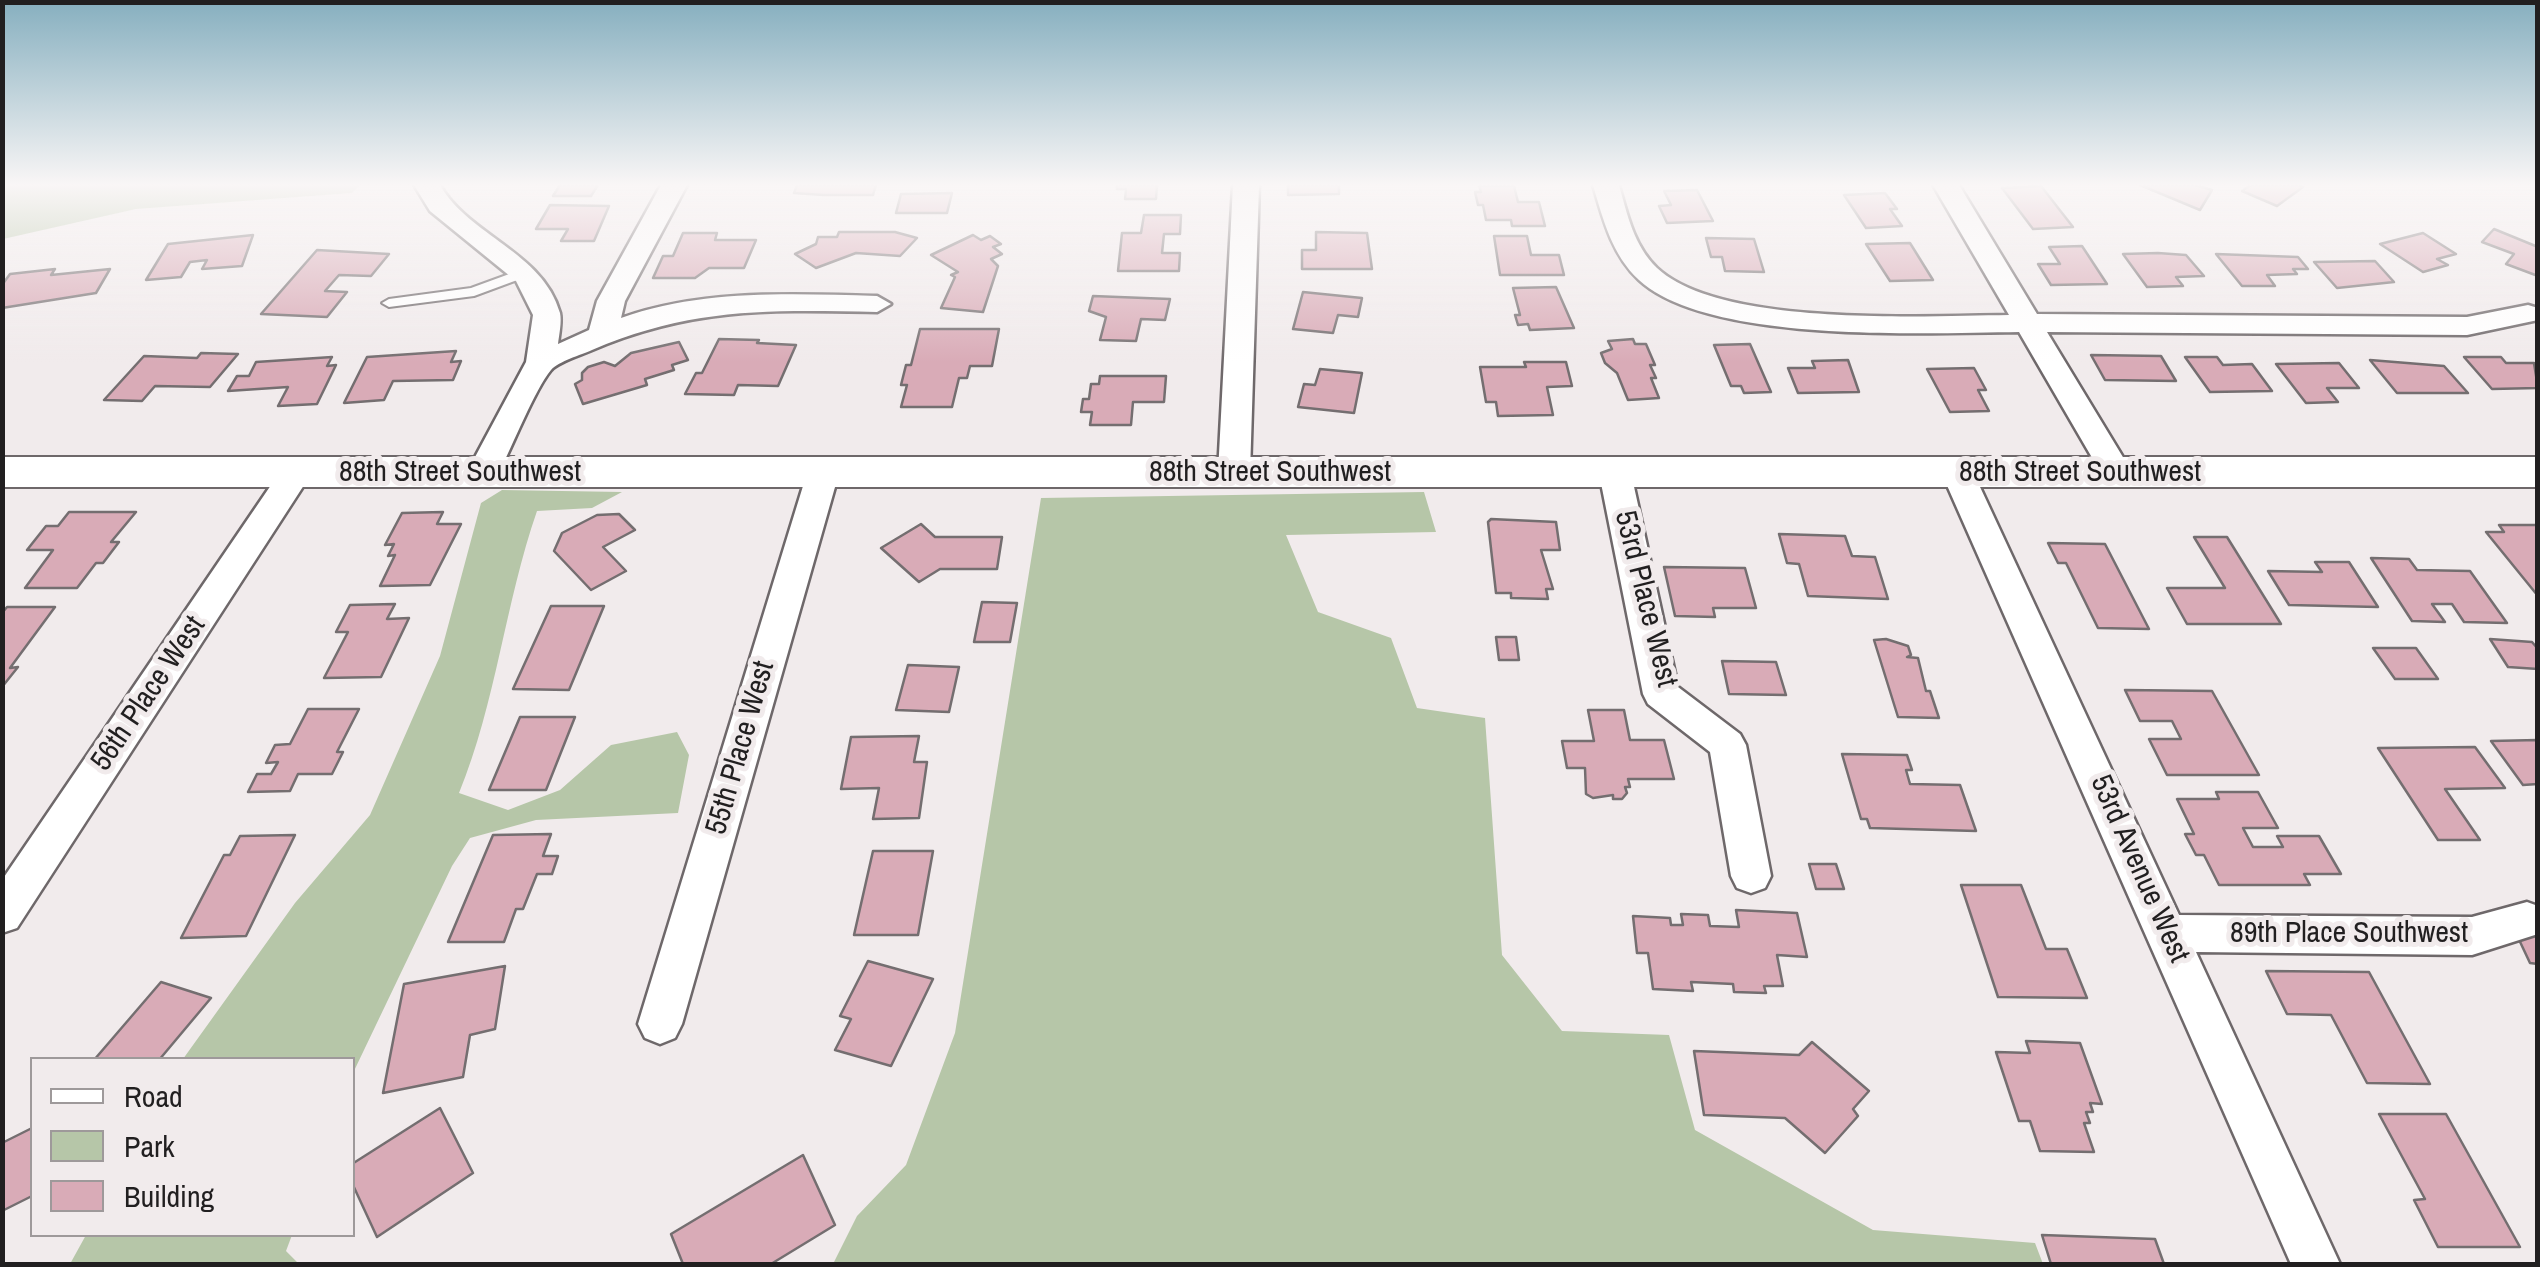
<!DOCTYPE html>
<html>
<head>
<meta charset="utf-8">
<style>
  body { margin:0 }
  #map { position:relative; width:2540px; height:1267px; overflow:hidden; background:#f1ebec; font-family:"Archivo Narrow",sans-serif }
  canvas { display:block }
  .frame { position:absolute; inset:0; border:5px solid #211f20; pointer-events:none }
  .legend { position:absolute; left:30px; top:1057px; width:325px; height:180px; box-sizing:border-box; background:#f1ebec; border:2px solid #9e999a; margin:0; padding:12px 18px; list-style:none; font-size:30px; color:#211f20 }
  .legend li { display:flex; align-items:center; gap:20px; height:50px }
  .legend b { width:50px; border:2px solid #9e999a }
</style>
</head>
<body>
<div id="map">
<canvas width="2540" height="1267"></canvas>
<div class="frame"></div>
<ul class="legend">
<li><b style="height:12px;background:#fff"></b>Road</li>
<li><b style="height:28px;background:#b6c6a8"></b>Park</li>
<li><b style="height:28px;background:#d9abb7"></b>Building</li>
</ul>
</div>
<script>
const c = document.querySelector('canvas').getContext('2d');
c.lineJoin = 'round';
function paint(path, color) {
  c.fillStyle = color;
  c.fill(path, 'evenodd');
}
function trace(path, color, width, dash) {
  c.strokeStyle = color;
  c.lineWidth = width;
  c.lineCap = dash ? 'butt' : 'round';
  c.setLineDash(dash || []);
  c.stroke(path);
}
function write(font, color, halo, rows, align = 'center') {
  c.font = font + ' "Archivo Narrow",sans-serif';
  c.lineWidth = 10;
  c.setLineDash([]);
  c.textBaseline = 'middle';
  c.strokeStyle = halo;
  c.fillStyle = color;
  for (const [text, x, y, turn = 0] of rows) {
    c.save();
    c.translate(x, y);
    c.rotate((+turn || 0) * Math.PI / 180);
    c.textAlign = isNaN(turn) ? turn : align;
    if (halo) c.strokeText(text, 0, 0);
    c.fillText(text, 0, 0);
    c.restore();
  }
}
const green = new Path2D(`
  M2,185H360L352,193L136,209L3,239Z
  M502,490L622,492L592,508L537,511C505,603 496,703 459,793L508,810L560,790L611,745L677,732L689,755L678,813L536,820L470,838L452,866L353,1073L352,1060L183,1059L295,903L370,815L440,656L481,503Z
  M1424,492L1436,532L1286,535L1318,612L1391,638L1417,708L1485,718L1502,955L1562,1031L1669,1035L1695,1130L1873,1230L2035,1243L2043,1264H833L857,1216L906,1165L955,1033L1041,498Z
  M86,1235H292L286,1251L299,1264H70Z`);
const building = new Path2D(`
  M560,185H598L591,196H553Z
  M797,185H876L873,195H824L794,193Z
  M1117,185H1157L1156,199H1125L1126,189H1117Z
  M1288,185H1339V194L1288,195Z
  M2140,185H2195L2212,190L2200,210Z
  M2251,185H2299L2303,187L2277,206L2242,191Z
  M1479,186H1514L1518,202H1539L1545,226H1512L1511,220H1486L1483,205H1478L1475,192H1481Z
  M2041,186L2073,227L2033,229L2002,188Z
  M1697,190L1713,221L1667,223L1659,206L1671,205L1664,191Z
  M952,193L947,213H896L901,194Z
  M1885,193L1897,209H1890L1902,226L1866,228L1844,195Z
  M550,205L609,206L594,241H561L568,229H536Z
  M1144,215H1181L1180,234H1164L1162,253H1180L1179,271H1118L1122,233H1141Z
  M2494,229L2538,247V276L2506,264L2514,254L2482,242Z
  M839,232H895L917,238L900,256L856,253L816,268L795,254L816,244L818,237H837Z
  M1316,232L1367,233L1372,269H1302V250H1316Z
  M683,233H717L715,240H756L744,268H709L695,278H653L663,256H673Z
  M2423,233L2456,254L2437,259L2448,265L2423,272L2380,244Z
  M253,235L242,266L202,269L207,260L190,262L181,277L146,280L168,244Z
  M973,235L981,240L990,236L1001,244L993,247L1002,254L991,259L998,266L983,312L941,308L955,277L951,275L958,272L931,255Z
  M1494,236H1527L1531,255H1559L1564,275H1500Z
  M1706,238L1754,239L1764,272L1725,271L1722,257H1711Z
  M1910,243L1933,280L1890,281L1866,244Z
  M2082,246L2107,284L2051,285L2038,264H2060L2049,247Z
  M317,250L389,254L371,276L339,275L325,291L347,292L327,317L261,314Z
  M2158,253L2186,255L2204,276L2176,277L2183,286L2147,287L2123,254Z
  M2216,254L2298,257L2308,269H2293L2297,274L2267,275L2275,286H2242Z
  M2375,261L2394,282L2337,288L2314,262Z
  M55,269L51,275L110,269L96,293L2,308V285L10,274Z
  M1556,287L1574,328L1530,330L1528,324L1518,325L1515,315H1520L1513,288Z
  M1303,292L1362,298L1358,317L1338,315L1333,333L1293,329Z
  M1093,296L1170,299L1165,320L1141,319L1136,341L1100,340L1106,317L1089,311Z
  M920,329H999L992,366H970L967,378H959L952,407H901L907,385H901L906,365H911Z
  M719,339L759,340L757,343L796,345L778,386L738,385L734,395L685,394L696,373H702Z
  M1633,339L1635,344H1646L1655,365H1650L1656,378H1651L1659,398L1628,400L1617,373L1605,363L1601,353L1612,349L1608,341Z
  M679,342L688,360L672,365L674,370L645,379L647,385L583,404L575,384L582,380V373L588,367L604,362L615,366L631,353Z
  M1750,344L1771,392L1744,393L1741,386H1731L1714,345Z
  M456,351L451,362L461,361L453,380L393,381L384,400L344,403L367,357Z
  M201,353L238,354L210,387L155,386L142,401L104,400L144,356L197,358Z
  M2091,355L2161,356L2176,381L2105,380Z
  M332,357L327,366L336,365L317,404L278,406L288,387L228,391L237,376H249L256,362Z
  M2185,357H2217L2223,365L2252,364L2272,391L2210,392Z
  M2464,357H2501L2506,363H2534L2538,388L2492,389Z
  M1848,360L1859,392L1798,393L1788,368H1815L1812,361Z
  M2370,360L2444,366L2468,393H2397Z
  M1524,362H1566L1572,386L1547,387L1553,415L1498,416L1496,402H1486L1480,367H1526Z
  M2339,363L2359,388H2327L2338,402L2306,403L2276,364Z
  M1974,368L1986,390H1978L1989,411L1950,412L1927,369Z
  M1320,369L1362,373L1354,413L1298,407L1304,384L1315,385Z
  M1100,376H1166L1164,402H1133L1131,425H1090L1092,412H1081L1083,399H1089L1091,384H1099Z
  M69,512H136L111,542H119L103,563H96L77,588H25L53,550H27L46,526H58Z
  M443,512L437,524H461L430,585L380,586L395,555L388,556L394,544L385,545L402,513Z
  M619,514L635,530L603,547L626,571L591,590L554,551L562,533L597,515Z
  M1491,519L1556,522L1560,550H1541L1553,589H1546L1548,599L1511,598V593H1496L1488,522Z
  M921,524L935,537H1002L997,569H940L919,582L881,548Z
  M2499,525H2538V596L2486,532H2504Z
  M1779,534L1845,536L1852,556L1875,557L1888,599L1808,596L1799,564L1787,563Z
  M2194,537H2227L2281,624H2187L2167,588H2225Z
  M2048,543L2105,544L2149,629L2098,628L2066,563H2058Z
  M2371,558L2409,559L2417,570L2470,571L2507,623L2464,622L2452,604H2432L2445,622L2412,621Z
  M2315,562H2349L2378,607L2289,605L2268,571L2322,572Z
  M1664,567L1745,568L1756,608H1713L1715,617L1675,616Z
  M982,602L1017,603L1010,642H974Z
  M395,604L387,619L409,618L381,677L324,678L348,632H336L350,605Z
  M551,606H604L569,690L513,689Z
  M7,607H55L10,668L18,667L2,687V613Z
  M1496,637H1516L1519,660H1499Z
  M1886,639L1908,646L1911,655L1907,657L1918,658L1926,691H1930L1939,718L1898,717L1874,640Z
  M2490,639L2532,642L2538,649V669L2508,667Z
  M2373,648H2416L2438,679H2395Z
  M1722,661L1776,662L1786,695L1729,694Z
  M908,665L959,667L949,712L896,710Z
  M2125,690L2212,691L2259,775H2167L2149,739H2181L2172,721H2140Z
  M308,709H359L337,752H343L332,774H298L290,791L248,792L257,774H271L278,762L266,763L275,745L290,744Z
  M1588,710H1624L1630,740H1664L1674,779H1628L1630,787H1625L1627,793L1622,799H1613V795L1593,798L1586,794L1585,768H1567L1562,741H1594Z
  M520,717H575L546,790H489Z
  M919,736L914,762H927L919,818L873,819L879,788L841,789L851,737Z
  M2538,740V784L2523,785L2491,741Z
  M2475,747L2505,788L2445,789L2480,840H2438L2378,748Z
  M1842,754L1907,755L1912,770H1906L1910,784L1960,785L1976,831L1870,828L1867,819H1861Z
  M2216,792H2258L2278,828H2243L2253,847H2283L2277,836H2319L2341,874H2304L2310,885H2219L2204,855H2196L2185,834H2194L2177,799H2219Z
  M551,834L543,856H558L552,874H537L523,909H516L504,942H448L493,835Z
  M295,835L246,936L181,938L224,855H230L240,836Z
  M873,851H933L918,935H854Z
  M1809,864H1836L1844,889H1816Z
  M1961,885H2021L2046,949H2067L2087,998L1998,997Z
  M1736,910L1797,913L1807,957L1777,955L1783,986H1764L1766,993L1734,992L1733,984L1691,982L1693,991L1653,989L1648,953H1637L1633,916L1670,918L1671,925H1683L1681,914L1708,915L1710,926L1739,927Z
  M2514,929L2538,932V964L2530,963Z
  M868,961L933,979L891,1066L835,1050L851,1019L840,1016Z
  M505,966L495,1029L470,1035L463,1077L383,1093L404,984Z
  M2266,971L2369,972L2430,1084L2367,1083L2331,1015L2287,1014Z
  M161,982L211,998L159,1060H94Z
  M2026,1041L2080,1043L2102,1104L2090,1103L2093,1112H2086L2090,1123H2084L2094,1152L2040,1151L2030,1121H2019L1996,1052L2030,1053Z
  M1812,1042L1869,1091L1853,1109L1858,1116L1825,1153L1785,1118L1704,1115L1694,1051L1799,1055Z
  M440,1108L473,1173L377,1237L352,1183V1164Z
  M2379,1114H2446L2520,1247H2438L2414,1200L2425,1199Z
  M32,1128V1196L2,1211V1143Z
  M803,1155L835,1225L771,1264H683L671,1234Z
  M2042,1235L2155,1239L2164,1264H2051Z`);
const lane = new Path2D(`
  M523,269L528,270V276L474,296L389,307L382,303L389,299L471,288Z`);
const street = new Path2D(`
  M414,185H440C469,236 543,252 560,313C562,322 559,335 558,344L589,330L597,301L661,185H687L625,301L621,318C703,289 791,294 877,296L891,304L877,312C771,310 692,307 592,350C581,355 559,361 551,370C535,389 512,447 499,472L494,480L483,483L472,480L467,472L526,362L533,315L516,281L430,211Z
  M1233,185H1259L1250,473L1245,481L1234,484L1223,481L1218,473Z
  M1593,185H1619C1627,214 1634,246 1657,268C1720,327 1923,316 2009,315L1933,185H1959L2037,314L2467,317L2528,305L2538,308V320L2467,335L2047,332L2132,472L2127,480L2116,483L2105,480L2019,332C1927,333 1708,344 1639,280C1612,255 1603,219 1593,185Z
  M823,462L834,465L839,473L682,1024L675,1038L660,1044L645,1038L638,1024L807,473L812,465Z
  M1615,462L1626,465L1631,473L1678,687L1740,734L1746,745L1771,876L1765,888L1751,893L1737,888L1731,876L1710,752L1648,704L1643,694L1599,473L1604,465Z
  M295,463L306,466L311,474L306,482L17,928L2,933V880L284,466Z
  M1958,463L1969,466L1974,474L2179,915L2472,917L2527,902L2538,906V934L2472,955L2196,952L2340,1264H2291L1942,474L1947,466Z`);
const secondary = new Path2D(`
  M2,457H2538V487H2Z`);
const streetNames = [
  ["88th Street Southwest",460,473],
  ["88th Street Southwest",1270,473],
  ["88th Street Southwest",2080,473],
  ["53rd Place West",1645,599,76],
  ["56th Place West",149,694,-56],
  ["55th Place West",741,748,-74],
  ["53rd Avenue West",2139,869,66],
  ["89th Place Southwest",2349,934]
];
paint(green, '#b6c6a8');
paint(building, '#d9abb7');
trace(building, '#746e70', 2.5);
trace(lane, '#6e686a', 4);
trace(street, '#6e686a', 5);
trace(secondary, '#6e686a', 4);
paint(lane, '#fff');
paint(street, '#fff');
paint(secondary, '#fff');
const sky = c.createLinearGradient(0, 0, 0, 362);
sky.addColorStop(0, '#86afbf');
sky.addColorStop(0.51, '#f9f6f6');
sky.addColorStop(1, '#f9f6f600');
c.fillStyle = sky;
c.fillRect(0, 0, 2540, 362);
write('30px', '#211f20', '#f1ebec', streetNames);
</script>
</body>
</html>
